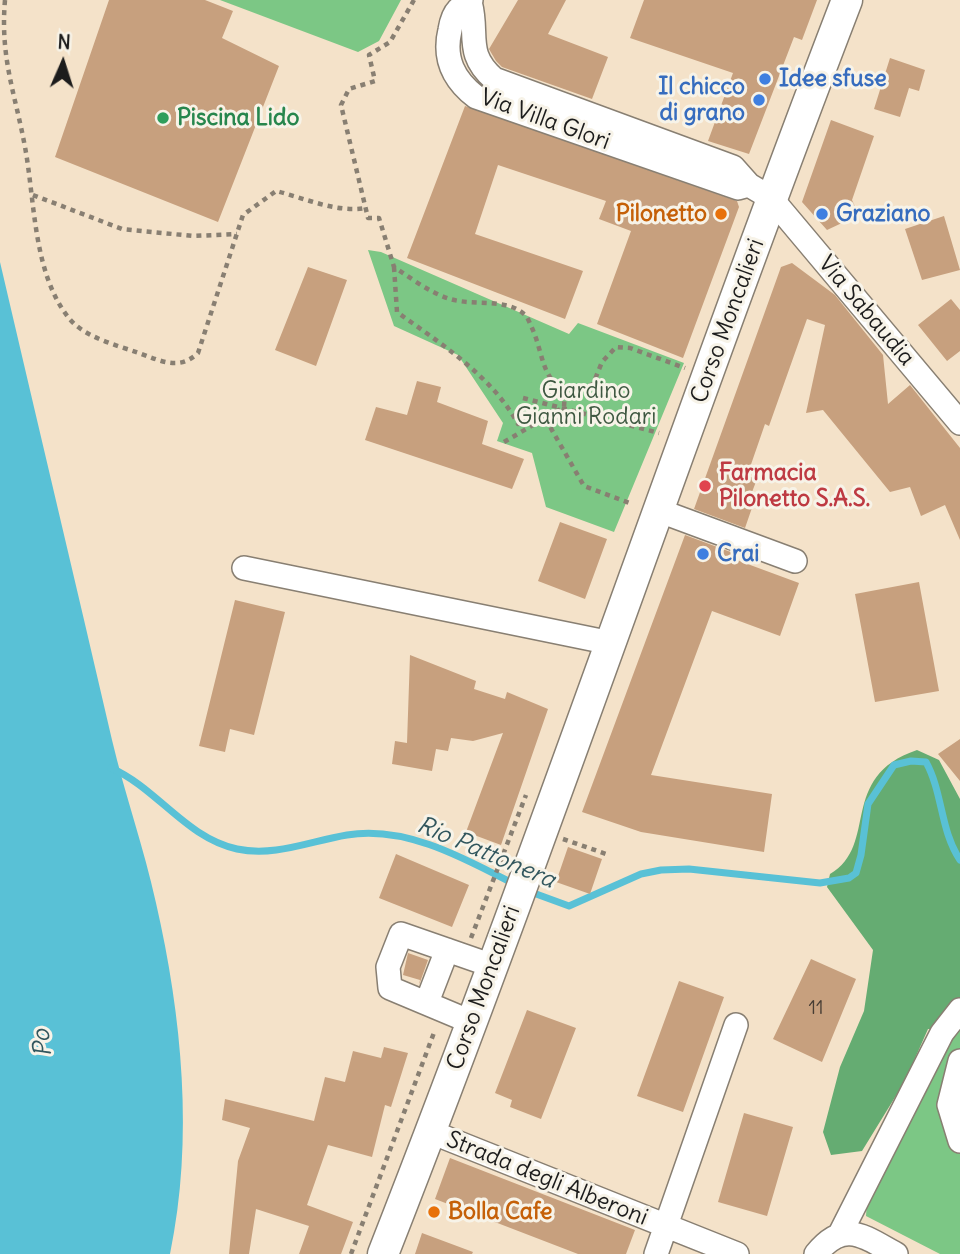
<!DOCTYPE html>
<html>
<head>
<meta charset="utf-8">
<style>
  body { margin:0 }
  #map { position:relative; width:960px; height:1254px; overflow:hidden; background:#f4e2c9; font-family:Delius,sans-serif }
  canvas { display:block }
  .north { position:absolute; left:28px; top:28px; width:70px; height:70px; -webkit-text-stroke:5px #f7f3e8; paint-order:stroke; rotate:3deg; font-size:19px; font-weight:700; line-height:28px; text-align:center; color:#1c1c1c }
  .north::after { content:''; display:block; margin:auto; width:24px; height:32px; background:#1c1c1c; clip-path:polygon(50% 0,100% 100%,50% 72%,0 100%) }
</style>
</head>
<body>
<div id="map">
<canvas width="960" height="1254"></canvas>
<div class="north">N</div>
</div>
<script>
const c = document.querySelector('canvas').getContext('2d');
c.lineJoin = 'round';
function paint(path, color) {
  c.fillStyle = color;
  c.fill(path, 'evenodd');
}
function trace(path, color, width, dash) {
  c.strokeStyle = color;
  c.lineWidth = width;
  c.lineCap = dash ? 'butt' : 'round';
  c.setLineDash(dash || []);
  c.stroke(path);
}
function write(font, color, halo, rows, align = 'center') {
  c.font = font + ' Delius,sans-serif';
  c.lineWidth = 6;
  c.setLineDash([]);
  c.textBaseline = 'middle';
  c.strokeStyle = halo;
  c.fillStyle = color;
  for (const [text, x, y, turn = 0] of rows) {
    c.save();
    c.translate(x, y);
    c.rotate((+turn || 0) * Math.PI / 180);
    c.textAlign = isNaN(turn) ? turn : align;
    if (halo) c.strokeText(text, 0, 0);
    c.fillText(text, 0, 0);
    c.restore();
  }
}
const green = new Path2D(`
  M220,0H401L379,41L358,52Z
  M368,250L381,252L569,334L578,323L684,363L614,532L546,507L532,453L497,441L503,423L458,355L394,326Z
  M960,1020V1254H940L866,1216L867,1201Z`);
const forest = new Path2D(`
  M917,750L939,760L960,799V1031L928,1029L905,1081L862,1151L831,1155L823,1132L840,1067L864,1011L873,950L827,887L830,874C880,845 837,777 917,750Z`);
const water = new Path2D(`
  M0,262C37,421 75,580 112,740C125,795 144,848 156,903C182,1017 194,1139 170,1254H0Z`);
const stream = new Path2D(`
  M111,768C157,788 186,838 237,849C275,857 310,841 347,835C405,825 464,858 514,884
  M528,891L569,906L641,874L661,870L689,869L820,883L849,878L856,873L861,855L868,804L894,765L911,761L926,762C943,793 940,830 960,860`);
const building = new Path2D(`
  M109,0H205L233,11L222,38L279,66L218,222L55,157Z
  M518,0H566L548,34L608,57L592,99L502,67L496,61L489,49Z
  M644,0H817L802,40L794,37L749,154L708,141L733,73L630,38Z
  M890,58L925,70L919,91L909,88L900,117L874,109Z
  M465,106L737,201L739,207L683,358L597,324L631,231L599,219L606,201L498,165L475,234L583,271L565,319L407,258Z
  M831,120L874,136L852,200L859,215L827,230L802,202Z
  M944,216L960,270L922,280L905,229Z
  M792,263L835,295L883,355L888,404L910,385L960,448V540L945,505L921,516L910,487L890,492L823,410L806,413L825,325L807,319L769,426L765,424L747,476L757,479L749,500L754,502L745,528L694,509L781,267Z
  M308,267L347,280L316,366L275,350Z
  M951,299L960,310V351L947,361L918,325Z
  M417,381L441,387L437,402L488,421L482,444L524,459L512,489L365,440L376,407L407,415Z
  M560,522L607,539L585,599L538,581Z
  M685,535L736,554L734,559L799,583L780,636L712,611L651,775L772,794L764,852L641,832L582,812Z
  M919,582L939,691L875,702L855,594Z
  M235,600L285,612L254,735L230,729L225,752L199,746Z
  M410,655L476,681L474,689L505,699L507,692L548,709L501,845L466,832L503,733L473,741L451,738L448,751L436,749L432,771L392,764L395,741L407,743Z
  M960,739V781L938,754Z
  M568,847L602,859L590,894L556,882Z
  M396,854L469,885L452,927L379,898Z
  M408,953L428,960L419,985L420,980L403,975Z
  M811,959L856,979L822,1062L773,1039Z
  M679,981L724,997L683,1112L637,1096Z
  M527,1010L576,1028L541,1119L510,1107L512,1100L495,1093Z
  M384,1047L408,1053L391,1107L385,1105L372,1157L328,1145L307,1205L353,1222L341,1254H299L309,1226L256,1209L249,1254H229L238,1161L250,1128L222,1120L225,1099L314,1121L325,1077L345,1082L353,1051L381,1058Z
  M744,1113L793,1127L767,1216L718,1202Z
  M450,1158L635,1230L626,1254H578L435,1199Z
  M422,1233L473,1252L472,1254H415Z`);
const path = new Path2D(`
  M5,0C0,58 15,93 25,147C35,201 33,272 68,317C83,337 116,345 139,353C161,361 179,371 198,353L243,215L276,191C304,198 337,213 365,208
  M414,0L390,42L369,55L375,81L349,89L341,105L368,218H379L394,267C411,278 430,293 450,299C473,306 506,298 524,314C528,317 530,324 532,328C544,354 541,384 572,393L593,384L602,362L616,347L630,348L685,368
  M33,195L122,229L193,236L237,234
  M394,267L397,312C441,344 492,376 518,424L545,418L584,486L632,504
  M523,398L659,433
  M504,442L564,407L565,391
  M563,839L609,855
  M471,938L526,795
  M351,1254L435,1030`);
const minor = new Path2D(`
  M471,0C467,4 461,6 458,10C453,15 451,24 450,30C443,59 454,80 476,97L738,188L749,185
  M470,2C479,34 464,53 494,79L733,167L749,185L771,198L960,423
  M660,511L795,561
  M244,568L611,643
  M427,1002L447,950
  M471,1022L390,988L388,967L401,934L493,966
  M960,1061L949,1105L960,1141
  M431,1132L737,1254
  M841,1232L942,1033L960,1010
  M656,1254L736,1025
  M816,1254C844,1219 863,1236 896,1254`);
const major = new Path2D(`
  M383,1254C546,839 687,416 847,0`);
const markers = [
  [765,79,7,"#3f7fe0"],
  [759,100,7,"#3f7fe0"],
  [163,118,7,"#2e9e5b"],
  [721,214,7,"#e8710a"],
  [822,214,7,"#3f7fe0"],
  [705,486,7,"#e0444e"],
  [703,554,7,"#3f7fe0"],
  [434,1212,7,"#e8710a"]
];
const numberNames = [
  ["11",816,1009]
];
const shopNames = [
  ["Idee sfuse",779,79],
  ["Il chicco",745,87,"right"],
  ["di grano",745,113,"right"],
  ["Graziano",836,214],
  ["Crai",717,554]
];
const leisureNames = [
  ["Piscina Lido",177,118]
];
const streetNames = [
  ["Via Villa Glori",545,120,20],
  ["Via Sabaudia",866,311,50],
  ["Corso Moncalieri",728,321,-70],
  ["Corso Moncalieri",484,988,-70],
  ["Strada degli Alberoni",547,1179,22]
];
const foodNames = [
  ["Pilonetto",707,214],
  ["Bolla Cafe",448,1212,"left"]
];
const parkNames = [
  ["Giardino",586,391],
  ["Gianni Rodari",586,417]
];
const healthNames = [
  ["Farmacia",719,473],
  ["Pilonetto S.A.S.",719,499]
];
const waterNames = [
  ["Rio Pattonera",486,853,23],
  ["Po",43,1043,-96]
];
paint(green, '#7cc785');
paint(forest, '#65ac72');
paint(water, '#59c1d6');
trace(stream, '#59c1d6', 7);
paint(building, '#c7a07e');
trace(minor, '#887f72', 26);
trace(major, '#887f72', 33);
trace(path, '#887f72', 4.5, [5, 5]);
trace(minor, '#fff', 23);
trace(major, '#fff', 30);
for (const [x, y, r, color] of markers) {
  const dot = new Path2D();
  dot.arc(x, y, r, 0, 2 * Math.PI);
  c.fillStyle = color;
  c.fill(dot);
  trace(dot, '#f7f3e8', 2.5);
}
write('19px', '#473d34', null, numberNames);
write('bold 23px', '#366cbe', '#f7f3e8', shopNames, 'left');
write('bold 23px', '#27864d', '#f7f3e8', leisureNames, 'left');
write('23px', '#1c1c1c', '#f7f3e8', streetNames);
write('bold 23px', '#c56008', '#f7f3e8', foodNames, 'right');
write('23px', '#3e5841', '#f7f3e8', parkNames);
write('bold 23px', '#be3a42', '#f7f3e8', healthNames, 'left');
write('italic 24px', '#31565d', '#f7f3e8', waterNames);
</script>
</body>
</html>
